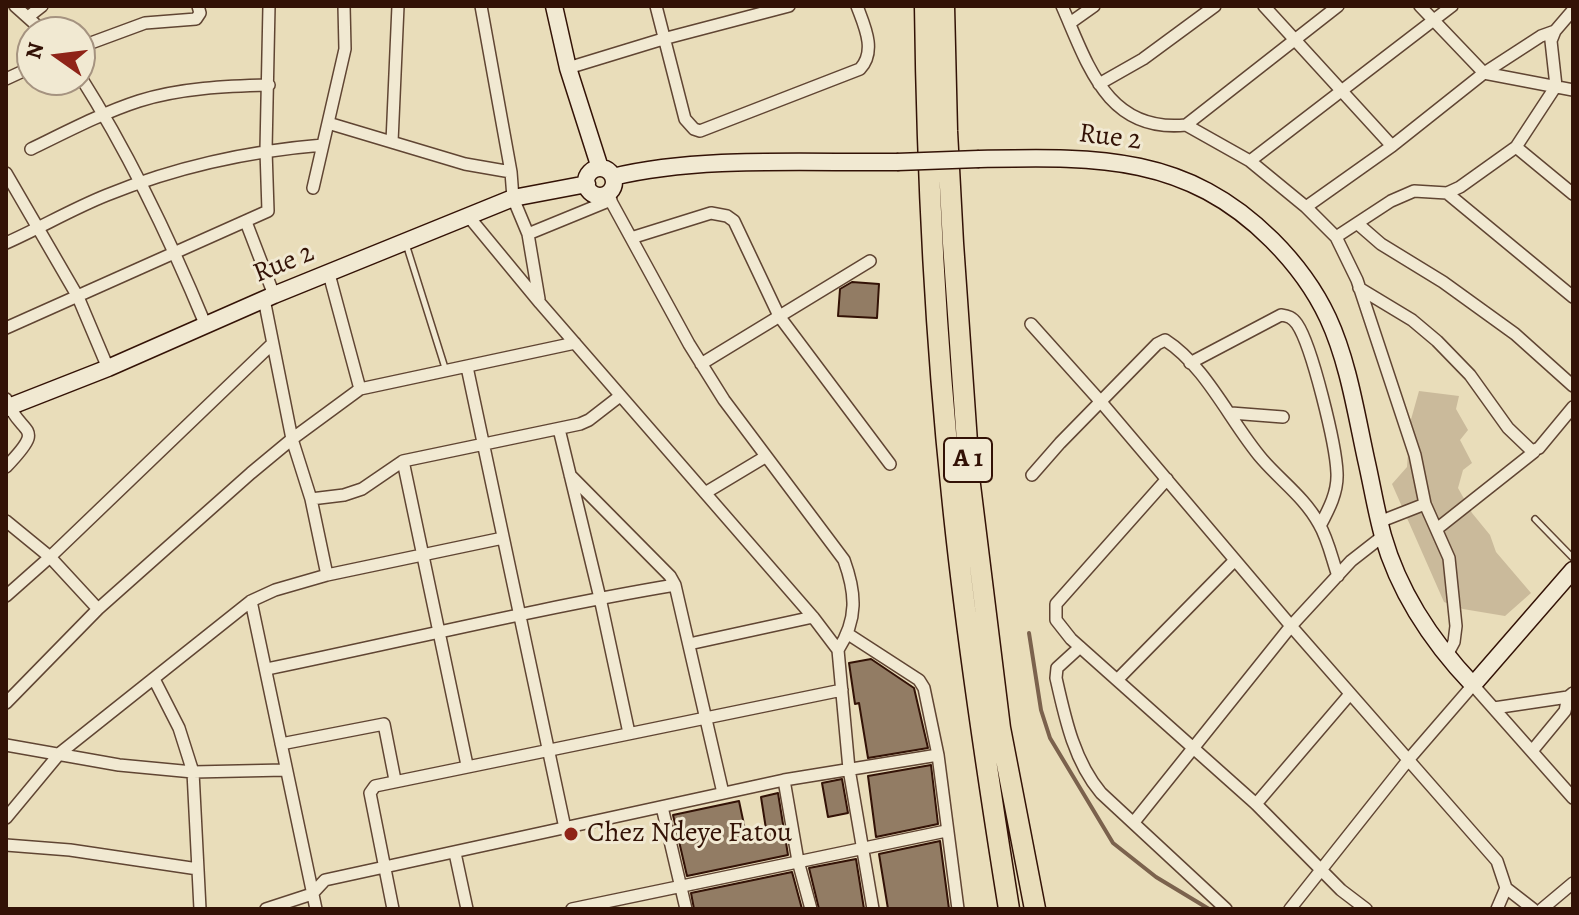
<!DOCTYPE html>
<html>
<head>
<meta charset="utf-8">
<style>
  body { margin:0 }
  #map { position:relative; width:1579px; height:915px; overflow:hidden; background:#e9ddba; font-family:Alegreya,serif }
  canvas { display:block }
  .frame { position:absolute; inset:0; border:8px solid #331206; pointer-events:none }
  .north { position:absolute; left:16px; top:16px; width:80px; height:80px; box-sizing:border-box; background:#f1e9d2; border:2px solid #a59380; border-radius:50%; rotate:284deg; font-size:22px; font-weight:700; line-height:32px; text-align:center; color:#331206 }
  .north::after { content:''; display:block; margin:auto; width:28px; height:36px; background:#8f2418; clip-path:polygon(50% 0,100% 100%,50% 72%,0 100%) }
</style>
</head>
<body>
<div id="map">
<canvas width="1579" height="915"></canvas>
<div class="frame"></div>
<div class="north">N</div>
</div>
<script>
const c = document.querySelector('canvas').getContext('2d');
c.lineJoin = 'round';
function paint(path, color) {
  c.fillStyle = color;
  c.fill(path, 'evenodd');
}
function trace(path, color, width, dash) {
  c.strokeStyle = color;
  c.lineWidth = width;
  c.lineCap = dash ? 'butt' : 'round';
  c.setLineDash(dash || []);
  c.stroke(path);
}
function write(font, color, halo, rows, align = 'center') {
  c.font = font + ' Alegreya,serif';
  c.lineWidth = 6;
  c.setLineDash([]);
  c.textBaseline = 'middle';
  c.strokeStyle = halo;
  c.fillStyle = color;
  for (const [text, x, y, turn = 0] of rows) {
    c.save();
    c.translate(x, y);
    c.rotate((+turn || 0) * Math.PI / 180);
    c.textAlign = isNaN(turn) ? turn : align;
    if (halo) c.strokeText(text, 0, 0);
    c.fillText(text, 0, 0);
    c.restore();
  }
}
const green = new Path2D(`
  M1419,391L1459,396L1456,409L1468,430L1460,440L1472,463L1463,470L1458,488L1472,513L1490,535L1496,552L1531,593L1505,616L1463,609L1444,602L1392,484L1407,467L1410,423Z`);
const stream = new Path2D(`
  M1029,633L1041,710L1050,738L1113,843L1156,877L1209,909`);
const building = new Path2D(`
  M852,282L879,284L877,318L838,316L840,289Z
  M871,659L914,688L928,748L868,758L859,703L855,704L849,663Z
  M931,765L938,824L876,837L868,776Z
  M842,779L848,813L828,817L822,783Z
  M778,793L788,855L687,876L673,815L739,801L746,834L766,829L761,797Z
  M940,841L949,909H888L879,854Z
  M856,859L864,909H819L809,868Z
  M792,872L802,909H694L691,893Z`);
const lane = new Path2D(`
  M406,244L446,371
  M1535,519L1573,558`);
const street = new Path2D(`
  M15,6L44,32
  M481,6L511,172L513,198L528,234
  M656,6L685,119L694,129L700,131L860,69C877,51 864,25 857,6
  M1062,6C1088,65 1107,133 1186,125L1338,6
  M1264,6L1392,146
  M1420,6L1484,73L1573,90
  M28,17L42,6
  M1070,23L1094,6
  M80,47L145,23L196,19L200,13L198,6
  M568,68L663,39L789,6
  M80,76C130,155 170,239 206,326
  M6,79L32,67
  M1099,84L1143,59L1215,6
  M328,123L465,164L511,172
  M1186,125L1250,161L1306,207L1392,146L1484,73L1541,36L1555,31
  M392,142L398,6
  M1516,147L1573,194
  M31,149C66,132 102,113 139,101C180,88 227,86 269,85
  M1250,161L1452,6
  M6,173L78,297L108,368
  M313,188L345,49L344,6
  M1447,193L1573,297
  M607,194L689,344L724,400L844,560C856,593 858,619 838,650
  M1306,207L1336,237L1391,201L1414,191L1447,193L1460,187L1516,147L1556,86L1551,41L1555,31L1573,10
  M469,217L540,303L813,617L838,650L849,769L873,909
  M246,222L274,295
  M1358,224L1381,244L1443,282L1515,334L1573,386
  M1336,237L1357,280L1415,455L1425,504L1379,522
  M631,238L711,213L727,216L734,221L779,316L890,464
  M6,243C40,228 72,209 107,195C176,167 249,151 323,145
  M329,274L360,389
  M1359,288L1412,320L1437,341L1470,375L1508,428L1532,451L1539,448L1573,407
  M264,299L292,439L311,499L327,575
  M539,299L528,234L611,200
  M1031,324L1101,402L1291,626L1497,861L1506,888L1533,909
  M6,328L268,211L266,150L269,6
  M1190,363L1281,315C1288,316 1292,317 1297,324C1312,346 1336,445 1337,473C1338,492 1329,509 1320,526
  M701,364L870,261
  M467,367L565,828
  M6,399C21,438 48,423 6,467
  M1231,413L1283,417
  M559,429L600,598L629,733
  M403,461L467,765
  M570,475L670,576L675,585L723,793
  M1032,475L1060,443L1157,344L1165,340C1206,366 1231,423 1262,459C1281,481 1305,498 1319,524C1328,539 1332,559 1338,576
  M1167,479L1056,604V620L1071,639L1256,804L1341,890L1366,909
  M705,493L765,457
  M311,499L344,495L362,489L403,461L580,424L589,420L620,396
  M1425,504L1449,558L1456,626L1454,642L1446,657
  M6,521L50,557L98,609
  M1438,528L1534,452
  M6,596L50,557L272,344
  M251,601L316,909
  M848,634L919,680L924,688L938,755L958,909
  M689,644L813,617
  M1080,647L1057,668L1056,678C1065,718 1074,761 1101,793L1226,909
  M267,669C403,641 538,608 675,585
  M154,679L179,728L193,772L200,909
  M1118,679L1235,560
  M6,703L98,609L251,473L292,439L360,389L575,343
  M1494,708L1568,697L1573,693
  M281,744L384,724L395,780
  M6,745L119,765L193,772L285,770
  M1532,751L1565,711L1568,697
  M784,780L798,861L811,909
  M1256,804L1350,694
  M662,807L686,909
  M6,818L60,753L251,601L275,590L327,575L503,538
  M1134,822L1291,626L1351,561L1383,536
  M6,845L70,850L198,869
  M455,853L467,909
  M266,909L312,894L325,880L784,780L938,755
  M393,909L370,793L375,786L842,690
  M572,909L946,831
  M1290,909L1409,759L1473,685L1573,798
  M1497,909L1506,888
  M1542,909L1573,883`);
const secondary = new Path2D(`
  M554,6L568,68L600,168
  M979,159C1093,157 1185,153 1272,240C1296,264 1314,288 1328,318C1348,361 1356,413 1366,459C1372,485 1376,511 1383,536C1399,592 1433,643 1473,685L1573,570
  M586 182a14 14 0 1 1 28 0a14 14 0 1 1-28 0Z
  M613,177C699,156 808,163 897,162
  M6,408L108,368L274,295L513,198L587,184`);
const highway = new Path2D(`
  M925,6C927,169 935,333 952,495C966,634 987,772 1009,909
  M944,6L947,131L953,243L970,485L1000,728L1035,909`);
const secondaryBridge = new Path2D(`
  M897,162L979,159`);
const markers = [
  [571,834,8,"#8f2418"]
];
const shields = [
  [968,460,48]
];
const shieldNames = [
  ["A 1",968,460]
];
const streetNames = [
  ["Rue 2",1110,138,7],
  ["Rue 2",284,264,-22]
];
const poiNames = [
  ["Chez Ndeye Fatou",587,834]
];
paint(green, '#caba9b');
trace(stream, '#7b624d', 4);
paint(building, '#927c64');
trace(building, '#331206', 2);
trace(lane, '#604533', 8);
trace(street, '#604533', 14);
trace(secondary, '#331206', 19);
trace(highway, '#331206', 23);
trace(lane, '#f1e9d2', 5);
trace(street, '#f1e9d2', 11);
trace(secondary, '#f1e9d2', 16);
trace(highway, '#e9ddba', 20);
trace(secondaryBridge, '#331206', 19, []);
trace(secondaryBridge, '#f1e9d2', 16);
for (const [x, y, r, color] of markers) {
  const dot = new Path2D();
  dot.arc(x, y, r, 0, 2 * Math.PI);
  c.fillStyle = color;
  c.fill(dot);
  trace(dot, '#f1e9d2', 3);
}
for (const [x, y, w] of shields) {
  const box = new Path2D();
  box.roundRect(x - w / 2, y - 22, w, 44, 6);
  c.fillStyle = '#f1e9d2';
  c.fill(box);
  trace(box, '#331206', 2);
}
write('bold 26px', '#331206', null, shieldNames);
write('28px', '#331206', '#f1e9d2', streetNames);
write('28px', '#331206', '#f1e9d2', poiNames, 'left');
</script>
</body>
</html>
